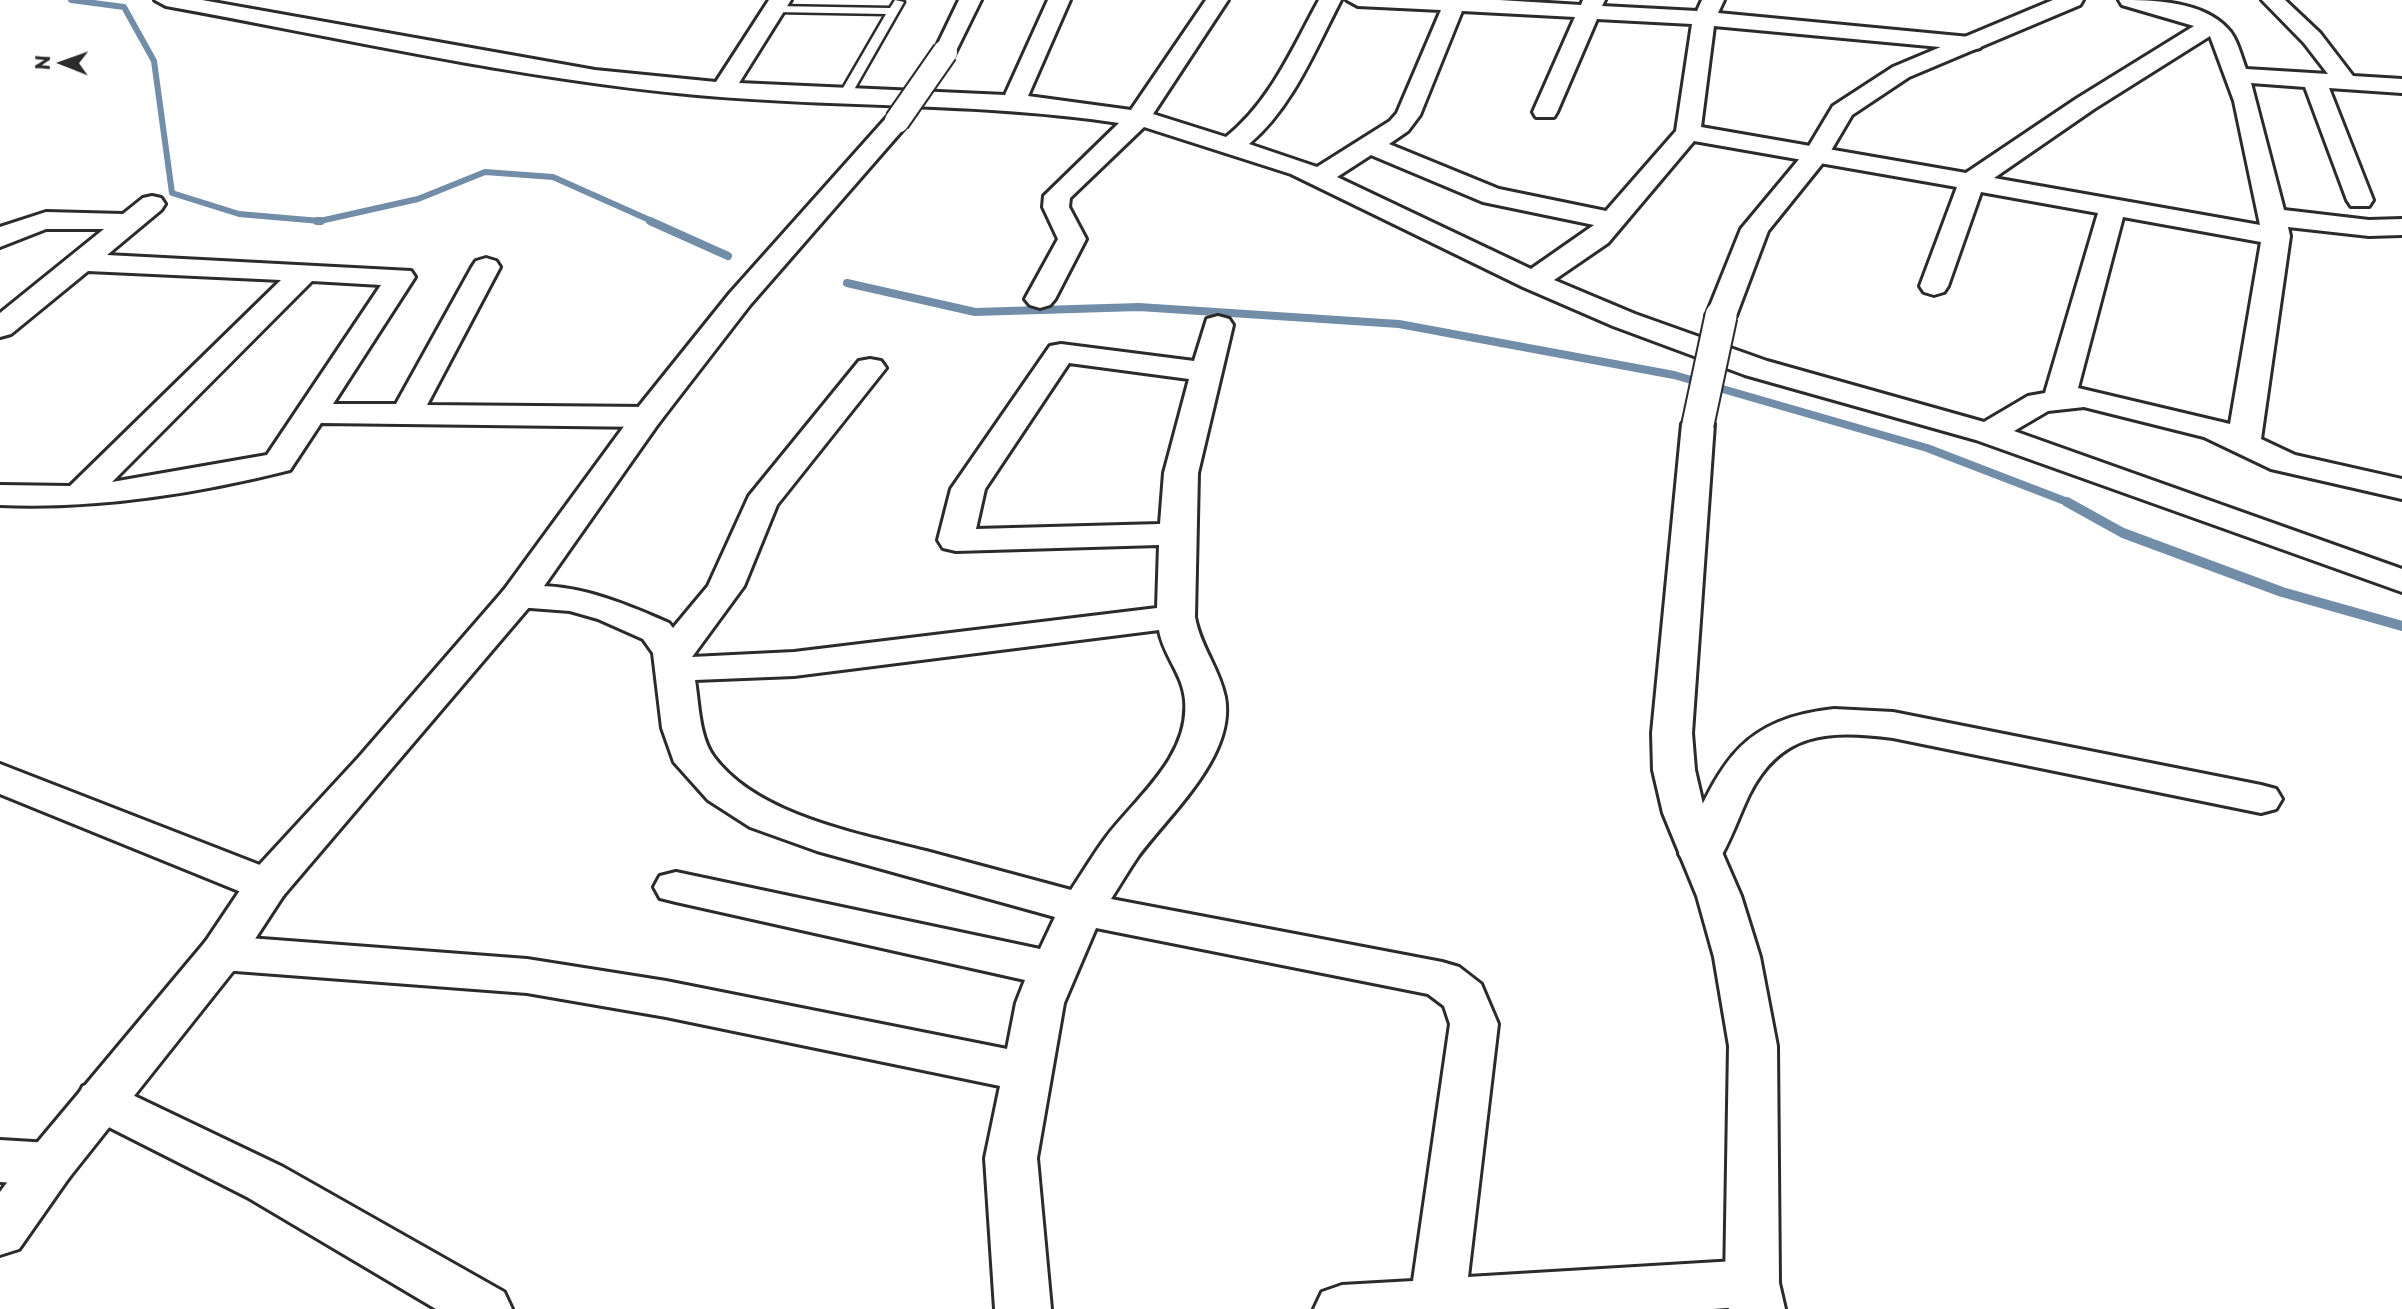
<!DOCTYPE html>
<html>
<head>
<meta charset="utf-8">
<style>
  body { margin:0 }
  #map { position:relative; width:2402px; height:1309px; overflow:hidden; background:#fff; font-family:"Playpen Sans",sans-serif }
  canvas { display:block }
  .north { position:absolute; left:28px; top:28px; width:70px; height:70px; -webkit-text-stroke:5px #fff; paint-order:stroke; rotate:271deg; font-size:19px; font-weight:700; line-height:28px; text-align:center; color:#2b2b2b }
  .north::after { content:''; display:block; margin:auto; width:24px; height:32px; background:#2b2b2b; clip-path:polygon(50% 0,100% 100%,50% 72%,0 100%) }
</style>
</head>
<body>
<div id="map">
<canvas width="2402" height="1309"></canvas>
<div class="north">N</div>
</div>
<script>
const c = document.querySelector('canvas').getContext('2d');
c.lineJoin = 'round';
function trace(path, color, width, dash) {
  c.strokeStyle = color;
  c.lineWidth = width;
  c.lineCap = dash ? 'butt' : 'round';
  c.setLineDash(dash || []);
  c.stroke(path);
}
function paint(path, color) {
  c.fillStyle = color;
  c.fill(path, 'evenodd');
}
const streamFar2 = new Path2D(`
  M71,0L124,7L154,61L172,193L239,214L320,221L418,199L485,172L553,177L654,222`);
const streamFar1 = new Path2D(`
  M317,221H321
  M650,221L728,256
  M847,283L975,312L1139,307L1399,324L1674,375L1927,448L2070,503`);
const stream = new Path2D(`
  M2067,502L2123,533L2282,592L2402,626`);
const lane = new Path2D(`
  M895,0L904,2L851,95L845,99L839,95L886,14L774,12L769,9L774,6L890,8Z`);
const street = new Path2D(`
  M155,0H202L595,70L716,82L769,0H791L739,83L1005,95L1048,0H1070L1028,96L1131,110L1206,0H1228L1153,114L1226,137C1270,102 1292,49 1319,0H1341C1315,50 1292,108 1249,144L1317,167L1390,121L1397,113L1441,10L1358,6L1347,0H1499L1581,5L1583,0H1605L1602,6L1697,11L1702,0H1724L1718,13L1980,38L1983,43L1980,48L1972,50L1714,26L1701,127L1966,173L2076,99L2194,26L2122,5L2119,0C2153,0 2203,1 2228,29C2237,38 2241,56 2246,69L2328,74L2304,43L2262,0H2285L2320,33L2353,76L2402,79V93L2329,88L2373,200L2369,206H2351L2347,200L2305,87L2251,83L2284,210L2369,220L2402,219V235L2369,236L2288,227L2290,236L2261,439L2295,455L2402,479V499L2271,469L2204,437L2084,407L2048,411L2014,431L2402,569V592L1976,440L1745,375L1613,326L1523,287L1291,174L1144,127L1070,198L1069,207L1086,239L1055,299L1050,305L1040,308L1030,305L1025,299L1058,239L1043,207L1044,196L1119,123C979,102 838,108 697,95C519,79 342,38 166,6ZM1462,11L1575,17L1533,112L1536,117H1554L1557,112L1597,19L1692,24L1676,131L1606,211L1499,189L1389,144L1408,131L1420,115ZM2210,36L2234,101L2260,225L1994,178L2094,109ZM1694,141L1957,187L1920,286L1924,292L1934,295L1944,292L1948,286L1981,192L2098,213L2045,393L2028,396L1984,422L1767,361L1635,314L1554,280L1608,243ZM1371,155L1483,202L1594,225L1531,269L1337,177ZM2123,217L2261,242L2230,424L2078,388Z
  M152,196L161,198L165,204L161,210L107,255L411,271L415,277L333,404H396L472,267L476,261L486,258L496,261L500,267L427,405L647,407L658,410L663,417L658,424L647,427L321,423L290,470C195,494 97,509 0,505V485L70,486L281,280L88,271L11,334L0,337V313L104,229H46L0,247V227L46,212L123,214L143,198ZM312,281L381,285L267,455L112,482Z
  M1218,316L1229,319L1233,325L1198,473L1195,617C1200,646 1219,668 1225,697C1236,756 1169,814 1137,858C1128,871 1120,885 1111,899L1442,962L1459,967L1481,984L1498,1024L1468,1277L1752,1260L1771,1266L1779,1283L1771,1300L1752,1306L1713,1309H1314L1322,1292L1342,1285L1413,1281L1450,1024L1444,1006L1428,994L1096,928L1064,1003L1037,1158L1051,1309H995L985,1158L1000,1086L666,1017L527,993L222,970L206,965L199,953L206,941L222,936L527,959L666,981L1007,1049L1016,1003L1025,980L676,902L660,898L654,887L660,876L676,872L1040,949L1055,917L817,851L750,827L708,800L674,762L662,728L653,653L643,639L598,619L570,611L504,606L498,598L504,590C560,576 619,601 669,623L673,628L708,586L749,496L859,361L870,359L881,361L886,368L777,505L744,586L692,657L794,652L1157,608L1159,545L956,551L943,548L938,540L951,489L1050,346L1061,344L1194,361L1207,319ZM1069,363L1189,379L1164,473L1160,524L976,529L985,489ZM1159,630C1163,655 1183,674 1185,700C1190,756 1138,796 1107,836C1094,853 1083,872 1071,890C1023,877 974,864 926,851C860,834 758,816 714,757C699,737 699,704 695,680L794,676Z
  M1834,709L1893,712L2261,785L2276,789L2282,799L2276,809L2261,813L1893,738C1829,730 1781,731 1749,795C1738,818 1730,843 1716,865L1701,869L1686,865L1679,854C1719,772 1732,720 1834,709Z
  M0,764L283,874L289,885L283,896L267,900L251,896L0,794Z
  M101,1080L283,1167L504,1292L512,1309H436L247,1197L83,1114L76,1100L83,1086Z
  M0,1140L50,1143L68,1149L76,1164L68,1179L50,1185L0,1182Z`);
const secondary = new Path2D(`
  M959,0H981L953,57H937L934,52Z
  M2053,0H2083L2080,5L1909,77L1852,115L1826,159L1768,231L1736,316L1732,322L1721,325L1710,322L1706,316L1741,229L1806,151L1833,106L1893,67Z
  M897,114L906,116L909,121L906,126L750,305L658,424L530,606L283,896L238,965L68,1179L19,1249L0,1255V1192L32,1149L206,941L251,874L359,757L504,590L636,410L730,293L888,116Z
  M1698,414L1709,417L1714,424L1692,733L1695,770L1705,813L1741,896L1760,957L1777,1046L1779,1283L1785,1309H1729L1725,1283L1729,1046L1714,957L1697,896L1663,813L1653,770L1652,733L1682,424L1687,417Z`);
const secondaryBridgeFar1 = new Path2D(`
  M897,121L945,52`);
const secondaryBridge = new Path2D(`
  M1698,424L1721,316`);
trace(streamFar2, '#728da8', 6);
trace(streamFar1, '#728da8', 8);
trace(stream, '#728da8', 10);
trace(lane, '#2b2b2b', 5);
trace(street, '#2b2b2b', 6);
trace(secondary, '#2b2b2b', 6);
paint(lane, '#fff');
paint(street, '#fff');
paint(secondary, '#fff');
trace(secondaryBridgeFar1, '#2b2b2b', 28, []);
trace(secondaryBridge, '#2b2b2b', 35, []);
trace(secondaryBridgeFar1, '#fff', 24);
trace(secondaryBridge, '#fff', 31);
</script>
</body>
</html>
